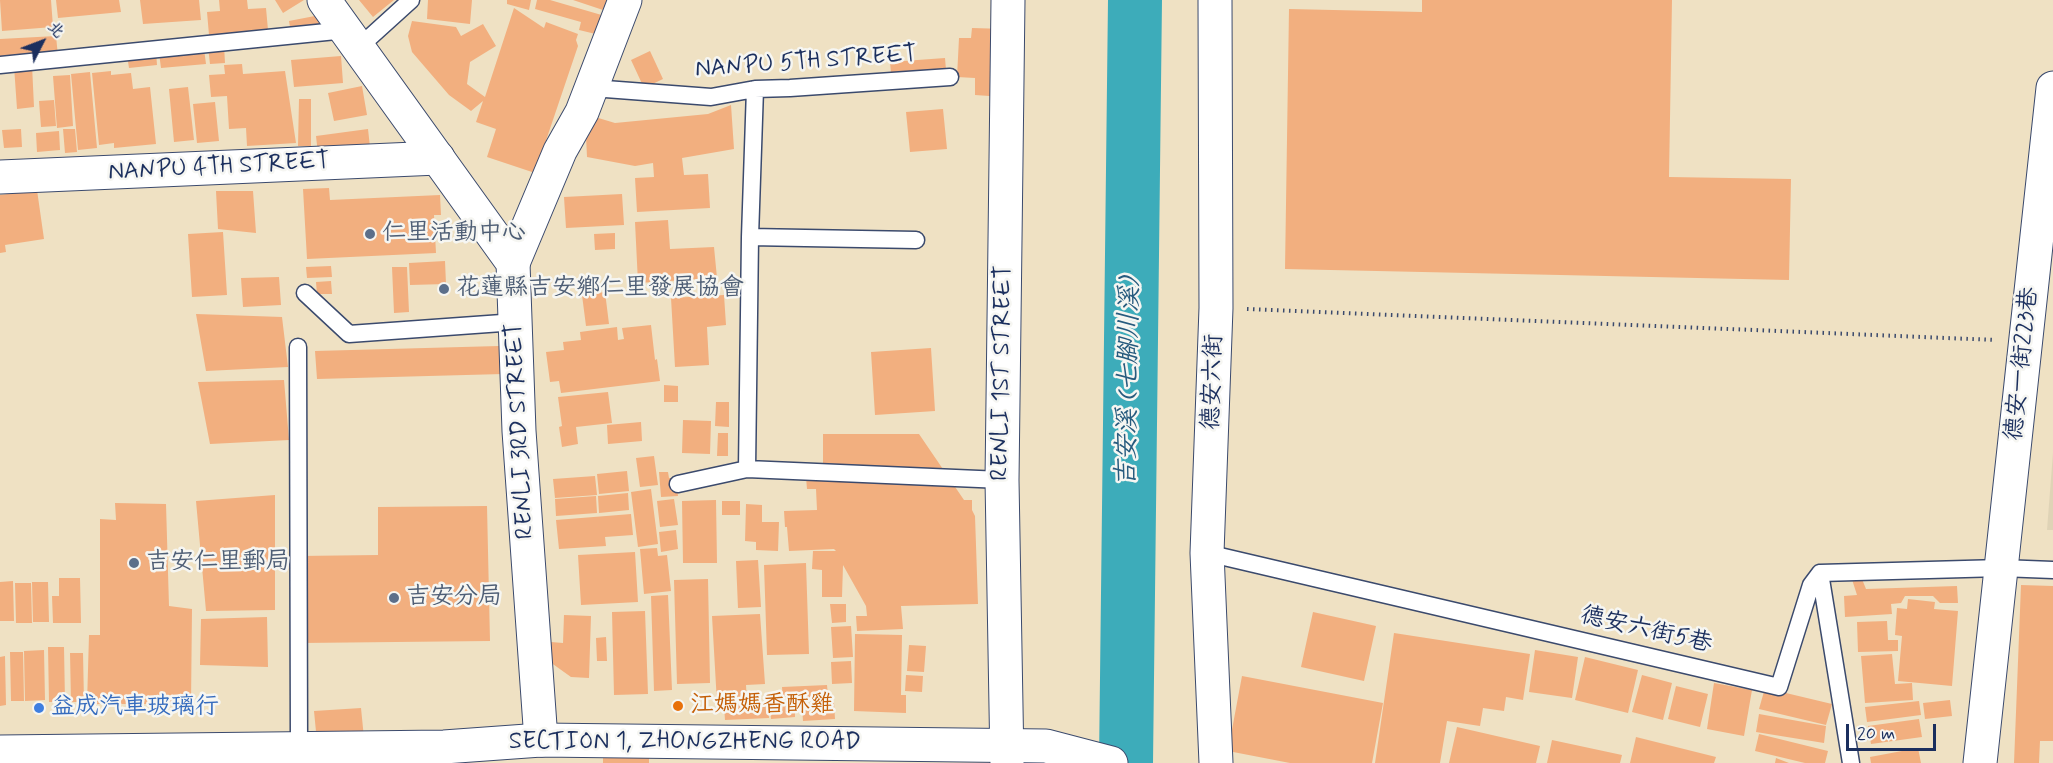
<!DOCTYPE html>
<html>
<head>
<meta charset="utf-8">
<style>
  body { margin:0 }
  #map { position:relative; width:2053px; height:763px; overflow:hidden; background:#efe1c3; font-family:Mynerve,"LXGW WenKai TC",sans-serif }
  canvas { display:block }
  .north { position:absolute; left:12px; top:12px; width:60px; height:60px; -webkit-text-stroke:4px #f6f6f2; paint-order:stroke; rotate:48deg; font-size:16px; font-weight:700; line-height:24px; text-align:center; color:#1b2f5e }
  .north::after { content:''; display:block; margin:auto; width:21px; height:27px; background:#1b2f5e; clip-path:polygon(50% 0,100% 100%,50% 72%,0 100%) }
  .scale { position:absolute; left:1846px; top:724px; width:90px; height:27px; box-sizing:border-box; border:3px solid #1b2f5e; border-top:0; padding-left:8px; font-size:18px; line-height:21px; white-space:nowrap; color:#1b2f5e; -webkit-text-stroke:4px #f6f6f2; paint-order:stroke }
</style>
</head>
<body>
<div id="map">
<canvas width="2053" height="763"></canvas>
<div class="north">北</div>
<div class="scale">20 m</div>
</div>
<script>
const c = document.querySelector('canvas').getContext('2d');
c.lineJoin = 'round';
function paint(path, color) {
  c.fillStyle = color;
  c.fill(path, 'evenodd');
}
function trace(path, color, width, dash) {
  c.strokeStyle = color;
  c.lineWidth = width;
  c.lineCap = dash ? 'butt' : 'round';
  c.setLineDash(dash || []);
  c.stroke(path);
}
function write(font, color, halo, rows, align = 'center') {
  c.font = font + ' Mynerve,"LXGW WenKai TC",sans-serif';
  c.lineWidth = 5;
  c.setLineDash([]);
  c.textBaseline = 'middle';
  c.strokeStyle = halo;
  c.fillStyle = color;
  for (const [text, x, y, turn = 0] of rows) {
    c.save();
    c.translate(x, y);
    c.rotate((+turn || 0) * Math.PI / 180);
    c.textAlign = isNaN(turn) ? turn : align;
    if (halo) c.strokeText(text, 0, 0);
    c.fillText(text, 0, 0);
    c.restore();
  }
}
const built = new Path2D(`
  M2053,453V530H2047Z`);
const river = new Path2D(`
  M1126,763L1135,0`);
const building = new Path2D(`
  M0,0H51L53,27L2,31Z
  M56,0H119L121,12L58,18Z
  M140,0H199L201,20L143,24Z
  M219,0H247L248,9L266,8L268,30L209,35L207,12L220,11Z
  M275,0H304L283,13Z
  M359,0H394L373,17Z
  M428,0H472L470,24L427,19Z
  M507,0H531L529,10L507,4Z
  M537,0H550L605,16L604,36L579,30L581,22L535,9Z
  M573,0H615L612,13Z
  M1422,0H1672L1669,177L1791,179L1789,280L1285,269L1289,9L1422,12Z
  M514,8L544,28L546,22L578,34L576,40L578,46L535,173L487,157L496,129L476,122L483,101L471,111L449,95L412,52L408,36L412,21L456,27L461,36L483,24L496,46L470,62L467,84L485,97Z
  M320,15L322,27L291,33L289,21Z
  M972,28L1006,29L1004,97L975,95V78L957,77L959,38H971Z
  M56,36L58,56L0,59V39Z
  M224,45L225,63L210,64L208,47Z
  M204,49L206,64L161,68L159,53Z
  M650,51L663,79L644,88L631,60Z
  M156,52L157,65L129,68L127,55Z
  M341,56L343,83L294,87L291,60Z
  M945,58L946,70L891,73L890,62Z
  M242,64L243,74L285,71L296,143L247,146L246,128L229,129L227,96L211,97L209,75L225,74L224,65Z
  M32,65L34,107L17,109L14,66Z
  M111,71V75L131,73L133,89L150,87L156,144L114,148V143L99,145L92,73Z
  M90,72L97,148L78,150L71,74Z
  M70,75L73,126L57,128L53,76Z
  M362,86L367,115L334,121L328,93Z
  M188,87L194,140L174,142L169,89Z
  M299,99H311V146H298Z
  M54,100L56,126L41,127L39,101Z
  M215,102L219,141L197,143L193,104Z
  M731,105L734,149L682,158L684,175L708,174L710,208L637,212L635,178L654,177L653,163L635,166L587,157L585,114L615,123L708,114Z
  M943,109L947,149L910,152L906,112Z
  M21,129L22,147L4,148L2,130Z
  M63,129H75L77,152L65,153Z
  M368,129L370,147L318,154L316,136Z
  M59,131L60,150L37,152L36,133Z
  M329,188L330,200L440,195L441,215H434L436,253L307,259L303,189Z
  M37,190L44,239L5,245L6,252L0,253V195Z
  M216,191H253L256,233L218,229Z
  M622,194L624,225L566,228L564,197Z
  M668,220L670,249L714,247L717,278L638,283L635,222Z
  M223,232L227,295L192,297L188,234Z
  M615,233V249L595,250L594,234Z
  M445,261L446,284L410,285L409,263Z
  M331,266L332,277L307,278L306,267Z
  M392,267H407L409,312L394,313Z
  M279,277L281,305L243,307L241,278Z
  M331,281L332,294H317L316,282Z
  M605,292L609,324L586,326L582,295Z
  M724,295L726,325L707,327L709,365L675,367L671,298Z
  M196,314L282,317L288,367L206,371Z
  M651,325L655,360L657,359L660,381L561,393L559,381L550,382L546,352L564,350L563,342L581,340L580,332L617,327L618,340L624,339L622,328Z
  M499,346L503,374L317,379L315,351Z
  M931,348L935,411L875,415L871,352Z
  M284,380L289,440L210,444L198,382Z
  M664,385L678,386V402H664Z
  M608,392L612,423L576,427L578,444L562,447L559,427L562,426L558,397Z
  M716,402H729V427L715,426Z
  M683,420L711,421L710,454L682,453Z
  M641,422L642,441L608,444L607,425Z
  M718,433H728V456H717Z
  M823,434H919L964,500H972V510L975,516L978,604L901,606L903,629L857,631L856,616H867L866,606L843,565L842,597H822V570L812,569L813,551H836L834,549L789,551L787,527H785L784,511L817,510L816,489H807L806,477L823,476Z
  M654,456L658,485L640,487L636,458Z
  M627,471L629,491L599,494L597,474Z
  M659,472H668L669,478H676L678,496L661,497Z
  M595,476L597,495L555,498L553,479Z
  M651,489L658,544L638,547L631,492Z
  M628,493L629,510L599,513L598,496Z
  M275,495V610L206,611L196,501Z
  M596,496L597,513L556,516L555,499Z
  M674,499L678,525L660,527L657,501Z
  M716,500L717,563H683L682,501Z
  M722,501H740V515H722Z
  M115,503L166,504L169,606L192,609L191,704H87L89,635H100V519L116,520Z
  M746,504L762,505V522H779L778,551L756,550V542L745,541Z
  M487,506L490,641L301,643L299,556L378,555V507Z
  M631,514L633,535L605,537L606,546L559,549L556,520Z
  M676,530L678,549L661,552L659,532Z
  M657,548L658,556L667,555L671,591L644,594L640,549Z
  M635,552L638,602L581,605L578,555Z
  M758,560L761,607L738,608L736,561Z
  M806,563L809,654L767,655L764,565Z
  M1848,567L1862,579L1866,589L1957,586L1958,603H1940L1933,596H1905L1901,603L1891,604L1892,614L1845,617L1844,596L1857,595Z
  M59,578H80L81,623H53L52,596H59Z
  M708,579L710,683L677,684L674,580Z
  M13,581L14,621H0V582Z
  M32,582H48L49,622H33Z
  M15,583H31L32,623H16Z
  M2021,585L2053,586V741H2040L2039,763H2014Z
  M668,595L672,690L654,691L651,596Z
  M1908,599L1935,602L1934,609L1958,611L1952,686L1898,681L1902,636L1895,635L1897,608L1907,609Z
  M830,604H846V622L832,623Z
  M645,611L648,694L614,695L612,612Z
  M1313,612L1376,626L1364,681L1301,667Z
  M760,614L765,684L746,685L747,702L717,703L712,616Z
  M564,615L591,616L589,678L571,677L550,662L551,642L563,643Z
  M267,617L268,667L200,665L201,619Z
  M1887,621L1888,640H1898V651L1858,652L1857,622Z
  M851,626L853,657L833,658L831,627Z
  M1394,633L1530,654L1523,700L1506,697L1504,711L1483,708L1480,726L1447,721L1440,763H1375Z
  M855,634L902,635L901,695H906V713L854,711Z
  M606,637L607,661H597L596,638Z
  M909,645L926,646L924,672L907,671Z
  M48,647H64L65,702H49Z
  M44,650L45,700L25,701L24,651Z
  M1535,650L1578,657L1572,698L1529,692Z
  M10,652H23L24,701H11Z
  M70,653H83L84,702H71Z
  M1892,654L1895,684L1912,683L1913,700L1865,703L1861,656Z
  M5,656L6,705L0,706V657Z
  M1585,657L1638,670L1628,713L1575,700Z
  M851,661L852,683L832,684L831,662Z
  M906,675L923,676L922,692L905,691Z
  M1642,675L1672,683L1663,720L1632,712Z
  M1242,676L1383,703L1372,763H1290L1228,751Z
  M1714,683L1752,690L1744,736L1707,729Z
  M827,685L828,697L783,699L782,687Z
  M1676,686L1708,694L1700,727L1668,719Z
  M1765,688L1832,704L1826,725L1759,709Z
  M1950,700L1952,716L1925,719L1923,703Z
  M1919,701L1921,715L1867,722L1865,707Z
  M768,702L769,718L725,720L724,705Z
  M834,703L835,719L803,721L802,705Z
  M795,705V717L771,719L770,706Z
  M361,708L364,738L317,742L314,711Z
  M1759,714L1826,726L1824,743L1756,732Z
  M1919,719L1922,737L1871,744L1868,726Z
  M1457,727L1540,746L1536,763H1449Z
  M1759,734L1828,751L1825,763H1805L1755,751Z
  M1636,737L1716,757L1714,763H1630Z
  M1552,740L1622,755L1620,763H1547Z
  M1918,748L1921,763H1871L1870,757Z
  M649,753V763H603V755Z
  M1776,758L1789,763H1775Z`);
const path = new Path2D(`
  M1247,309L1995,340`);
const service = new Path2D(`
  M358,48L411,0
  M0,65L346,30
  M592,88L711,97L755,89L790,88L950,77
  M750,237L916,240
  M305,293L349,334L516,322
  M298,347L299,749
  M747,469L750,237L755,89
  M678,484L747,469L1002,480
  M1207,553L1779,687L1811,585L1820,573L2001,568L2053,570
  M1820,573L1851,763`);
const minor = new Path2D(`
  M1215,0L1216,308L1207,553L1216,763
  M0,177L438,158
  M513,263L560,151L582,112L625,0
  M1007,763L1002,480L1008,0
  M1980,763L2053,88`);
const tertiary = new Path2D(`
  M324,0L513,263L519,431L541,740`);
const primary = new Path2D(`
  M0,752L444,747L541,740L1046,746L1111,763`);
const markers = [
  [370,234,6,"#5c6f8a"],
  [444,289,6,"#5c6f8a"],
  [134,563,6,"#5c6f8a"],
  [394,598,6,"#5c6f8a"],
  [678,706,6,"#e8710a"],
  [39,708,6,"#3f7fe0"]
];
const streetNames = [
  ["NANPU 5TH STREET",806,63,-4],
  ["NANPU 4TH STREET",219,168,-3],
  ["德安一街223巷",2023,364,-84],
  ["RENLI 1ST STREET",1003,373,-89],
  ["德安六街",1214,382,-88],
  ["RENLI 3RD STREET",521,431,-93],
  ["德安六街5巷",1646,631,13],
  ["SECTION 1, ZHONGZHENG ROAD",685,743]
];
const serviceNames = [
  ["仁里活動中心",382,234],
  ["花蓮縣吉安鄉仁里發展協會",456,289],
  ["吉安仁里郵局",146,563],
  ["吉安分局",406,598]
];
const foodNames = [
  ["江媽媽香酥雞",690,706]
];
const shopNames = [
  ["益成汽車玻璃行",51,708]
];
const waterNames = [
  ["吉安溪 (七腳川溪)",1130,382,-89]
];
paint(built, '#dfd3b6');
trace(river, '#3dacba', 54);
paint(building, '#f2af7f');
trace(service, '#3b4a6d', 19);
trace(minor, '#3b4a6d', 35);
trace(tertiary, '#3b4a6d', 35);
trace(primary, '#3b4a6d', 35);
trace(path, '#3b4a6d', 4, [1.5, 4.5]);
trace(service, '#fff', 16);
trace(minor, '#fff', 33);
trace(tertiary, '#fff', 33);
trace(primary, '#fff', 33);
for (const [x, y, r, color] of markers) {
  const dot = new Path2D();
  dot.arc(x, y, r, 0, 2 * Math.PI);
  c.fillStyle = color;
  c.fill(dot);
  trace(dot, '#f6f6f2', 2);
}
write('24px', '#1b2f5e', '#f6f6f2', streetNames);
write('24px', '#4e5e75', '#f6f6f2', serviceNames, 'left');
write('24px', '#c56008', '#f6f6f2', foodNames, 'left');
write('24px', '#366cbe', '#f6f6f2', shopNames, 'left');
write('italic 26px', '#275b7e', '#f6f6f2', waterNames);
</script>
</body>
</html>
